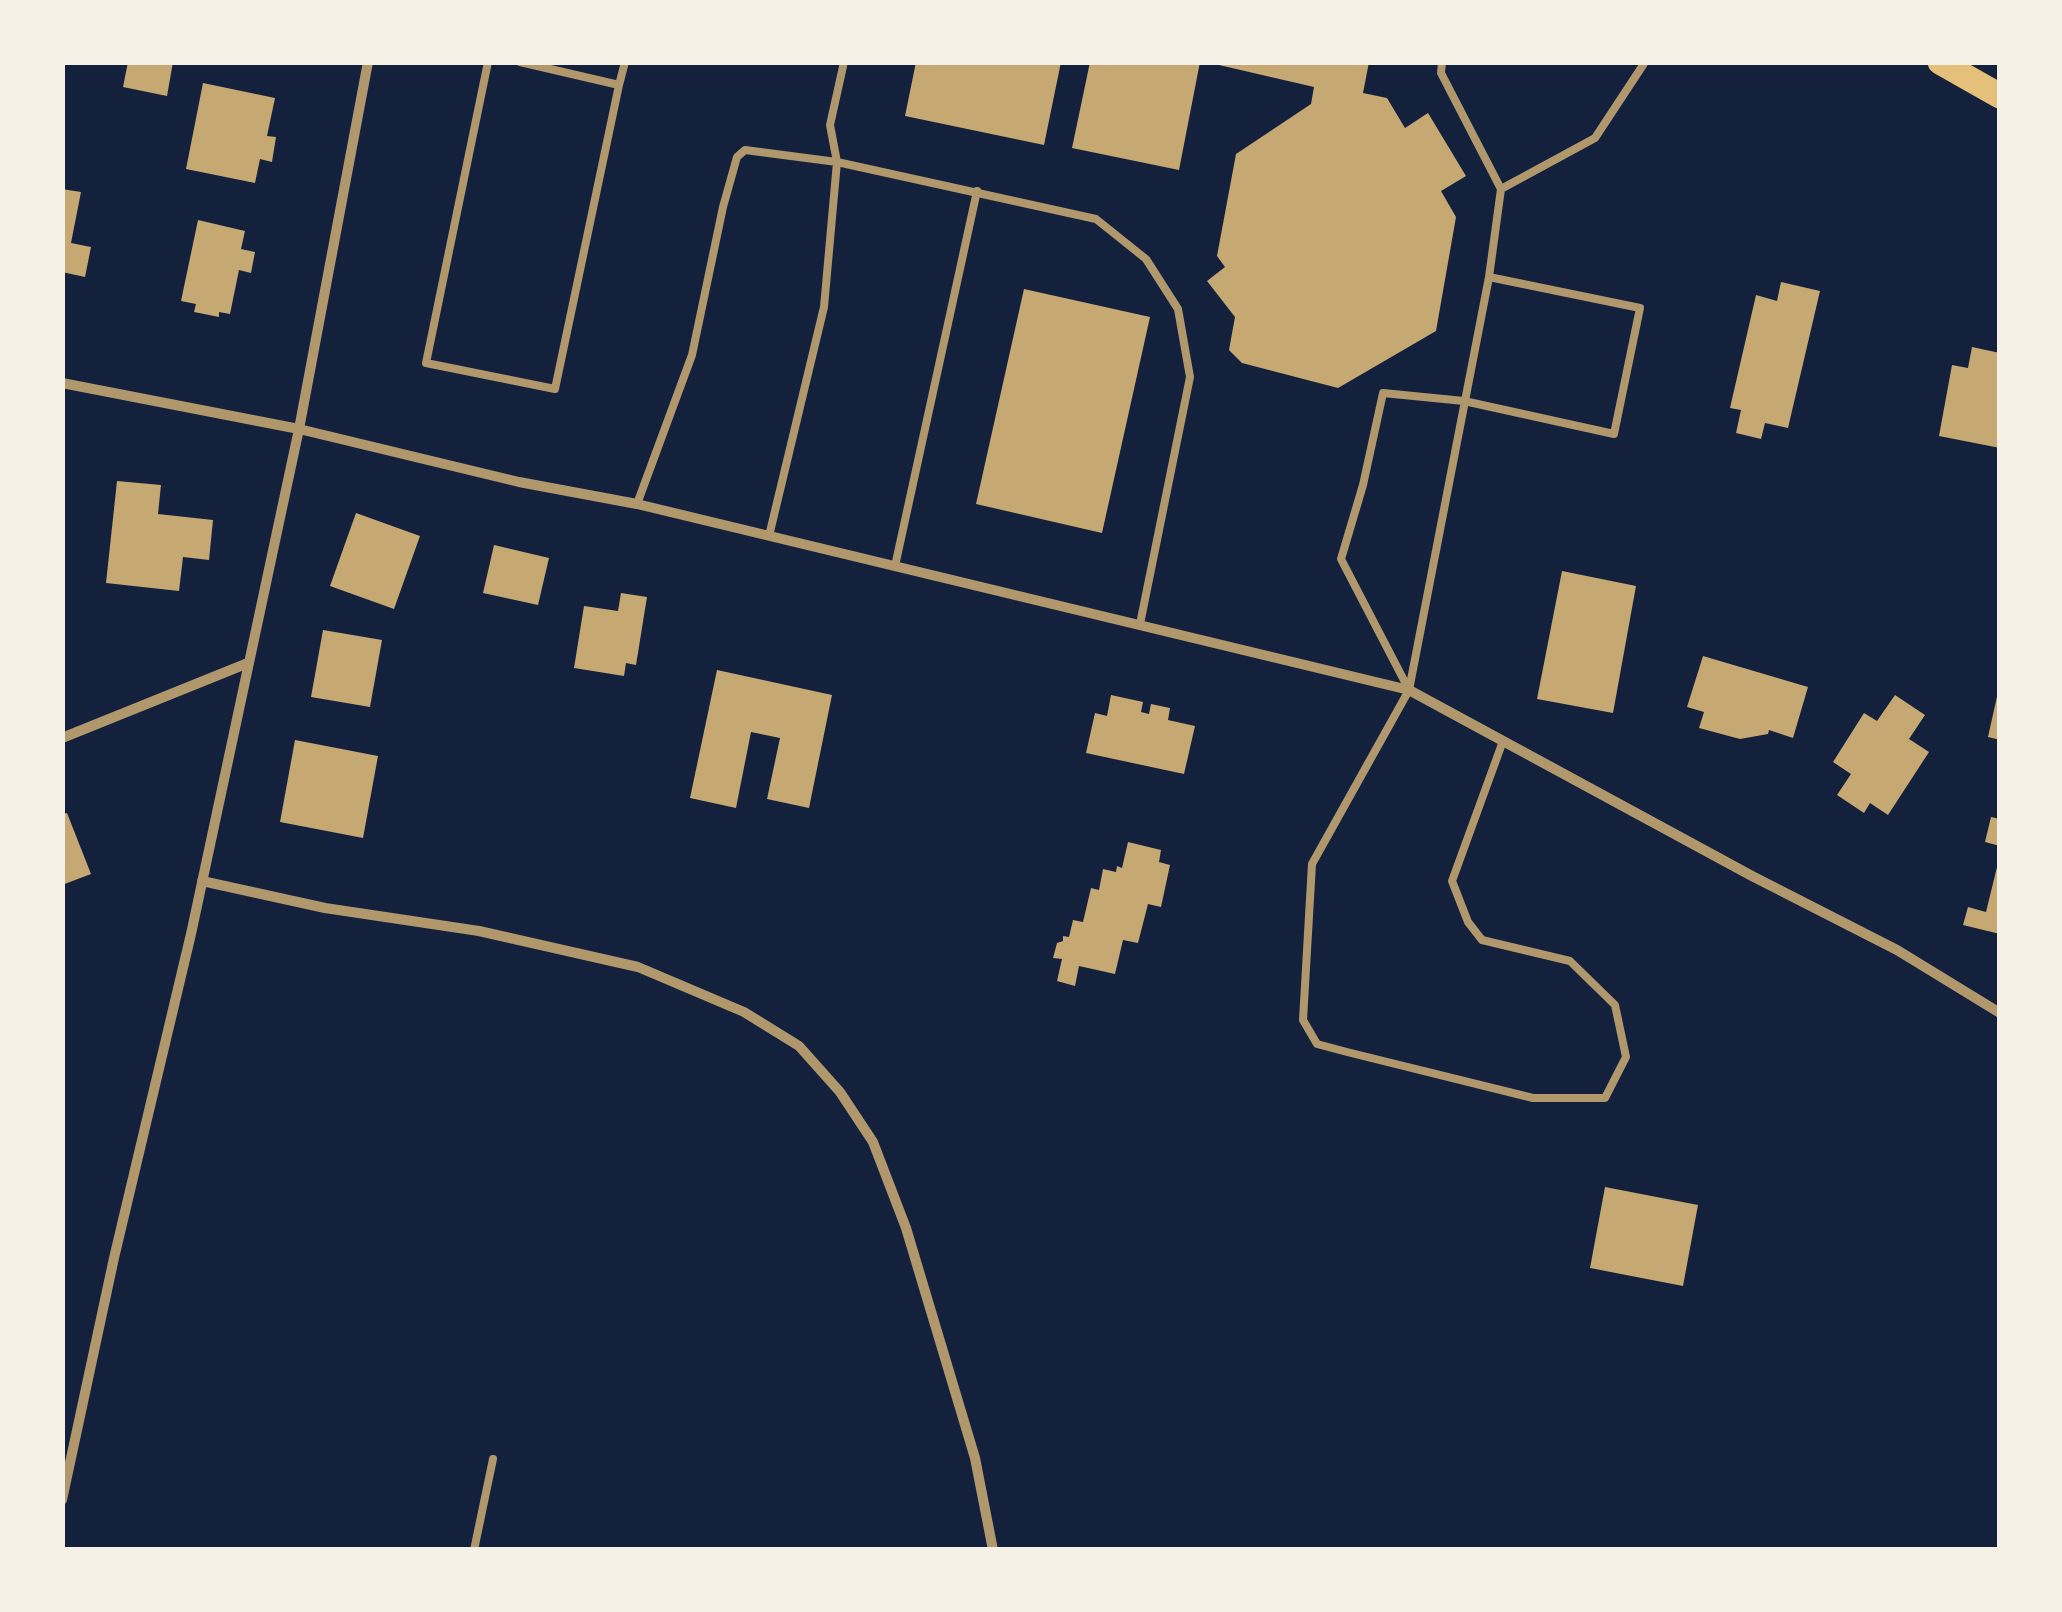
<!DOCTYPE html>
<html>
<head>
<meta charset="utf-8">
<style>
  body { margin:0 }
  #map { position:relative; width:2062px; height:1612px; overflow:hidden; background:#14213d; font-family:Mulish,sans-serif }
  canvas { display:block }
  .frame { position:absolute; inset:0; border:65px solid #f6f1e7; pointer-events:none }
</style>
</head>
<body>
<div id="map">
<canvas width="2062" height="1612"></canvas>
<div class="frame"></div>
</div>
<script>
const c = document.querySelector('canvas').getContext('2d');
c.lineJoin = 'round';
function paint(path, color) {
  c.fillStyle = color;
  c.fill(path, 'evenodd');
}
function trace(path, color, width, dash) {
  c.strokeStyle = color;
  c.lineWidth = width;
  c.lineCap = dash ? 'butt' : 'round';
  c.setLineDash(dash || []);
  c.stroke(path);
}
const building = new Path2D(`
  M128,62H173L167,96L123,87Z
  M916,62H1061L1044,145L905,116Z
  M1090,62H1200L1179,170L1072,148Z
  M1206,62H1369L1363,93L1387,98L1405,128L1428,113L1466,176L1441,191L1456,217L1436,331L1338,388L1242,363L1229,350L1235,317L1207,281L1225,267L1217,256L1236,154L1311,104L1314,87Z
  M203,83L275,98L267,136L276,137L272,162L260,159L255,183L186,169Z
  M62,189L81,192L71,243L91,247L85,277L62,272Z
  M198,220L245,231L241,249L255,252L251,273L239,270L230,314L219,312V317L194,312L196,304L181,301Z
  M1781,282L1820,291L1788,428L1765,423L1761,439L1736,433L1741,410L1730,408L1756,295L1777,301Z
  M1024,289L1150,317L1102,533L976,504Z
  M1972,347L2000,353V448L1939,436L1952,365L1968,368Z
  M117,481L161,485L158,514L213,520L209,560L183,557L179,591L106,583Z
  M356,513L420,536L394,609L330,586Z
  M494,545L549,558L538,605L483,593Z
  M1562,571L1636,586L1613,713L1537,699Z
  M621,593L647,597L636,665L626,663L624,676L574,668L584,606L618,611Z
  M323,630L382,640L370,707L311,697Z
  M1703,656L1808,687L1793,738L1769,730L1768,734L1740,739L1699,728L1704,712L1687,707Z
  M717,670L832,695L809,808L767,799L780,738L751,732L736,808L690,798Z
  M1998,692L2000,693V740L1988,737Z
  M1111,695L1143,702L1141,712L1149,714L1151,704L1170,708L1168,720L1195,726L1184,774L1086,753L1095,713L1107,716Z
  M1895,695L1925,715L1909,739L1929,752L1888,815L1870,803L1864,813L1837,795L1851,774L1833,762L1864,713L1877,721Z
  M295,740L378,756L363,838L280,822Z
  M67,813L91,874L62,885V814Z
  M1991,817L2000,819V846L1985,842Z
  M1128,842L1161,850L1159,862L1170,865L1161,907L1148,904L1138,943L1123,940L1115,974L1079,966L1075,986L1057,981L1062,959L1053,958L1057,943L1063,941V936L1069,937L1073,920L1083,922L1091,888L1099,890L1103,869L1116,872L1117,866L1122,868Z
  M1998,863L2000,934L1963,925L1968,907L1986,912Z
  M1605,1187L1698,1205L1683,1286L1590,1268Z`);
const service = new Path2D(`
  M488,62L426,363L555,389L619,85L520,62
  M619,85L625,62
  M1501,189L1595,138L1645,62
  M1489,277L1409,690L1312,864L1303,1020L1317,1044L1347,1052L1533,1098H1605L1626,1057L1615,1005L1570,961L1482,940L1468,922L1452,881L1503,741
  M637,504L692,355L723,207L737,157L745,150L837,162L1096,219L1146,259L1178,309L1190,377L1140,624
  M769,536L824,307L837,162L830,125L844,62
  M895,566L977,191
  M1408,688L1341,559L1363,485L1383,393L1464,401L1614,434L1640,308L1489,277L1501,189L1441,73L1442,62
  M474,1550L493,1459`);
const minor = new Path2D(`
  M62,383L299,429L519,482L637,504L1409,690L1752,876L1897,950L2000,1013
  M62,738L248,663
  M202,881L325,908L479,931L638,967L744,1012L799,1046L840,1092L873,1142L906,1228L975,1458L993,1550
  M62,1500L114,1258L191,934L299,429L368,62`);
const primary = new Path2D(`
  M1940,62L2000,96`);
paint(building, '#c6a872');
trace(service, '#b1986c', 8);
trace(minor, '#b1986c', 10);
trace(primary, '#e5c07b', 25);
</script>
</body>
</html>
